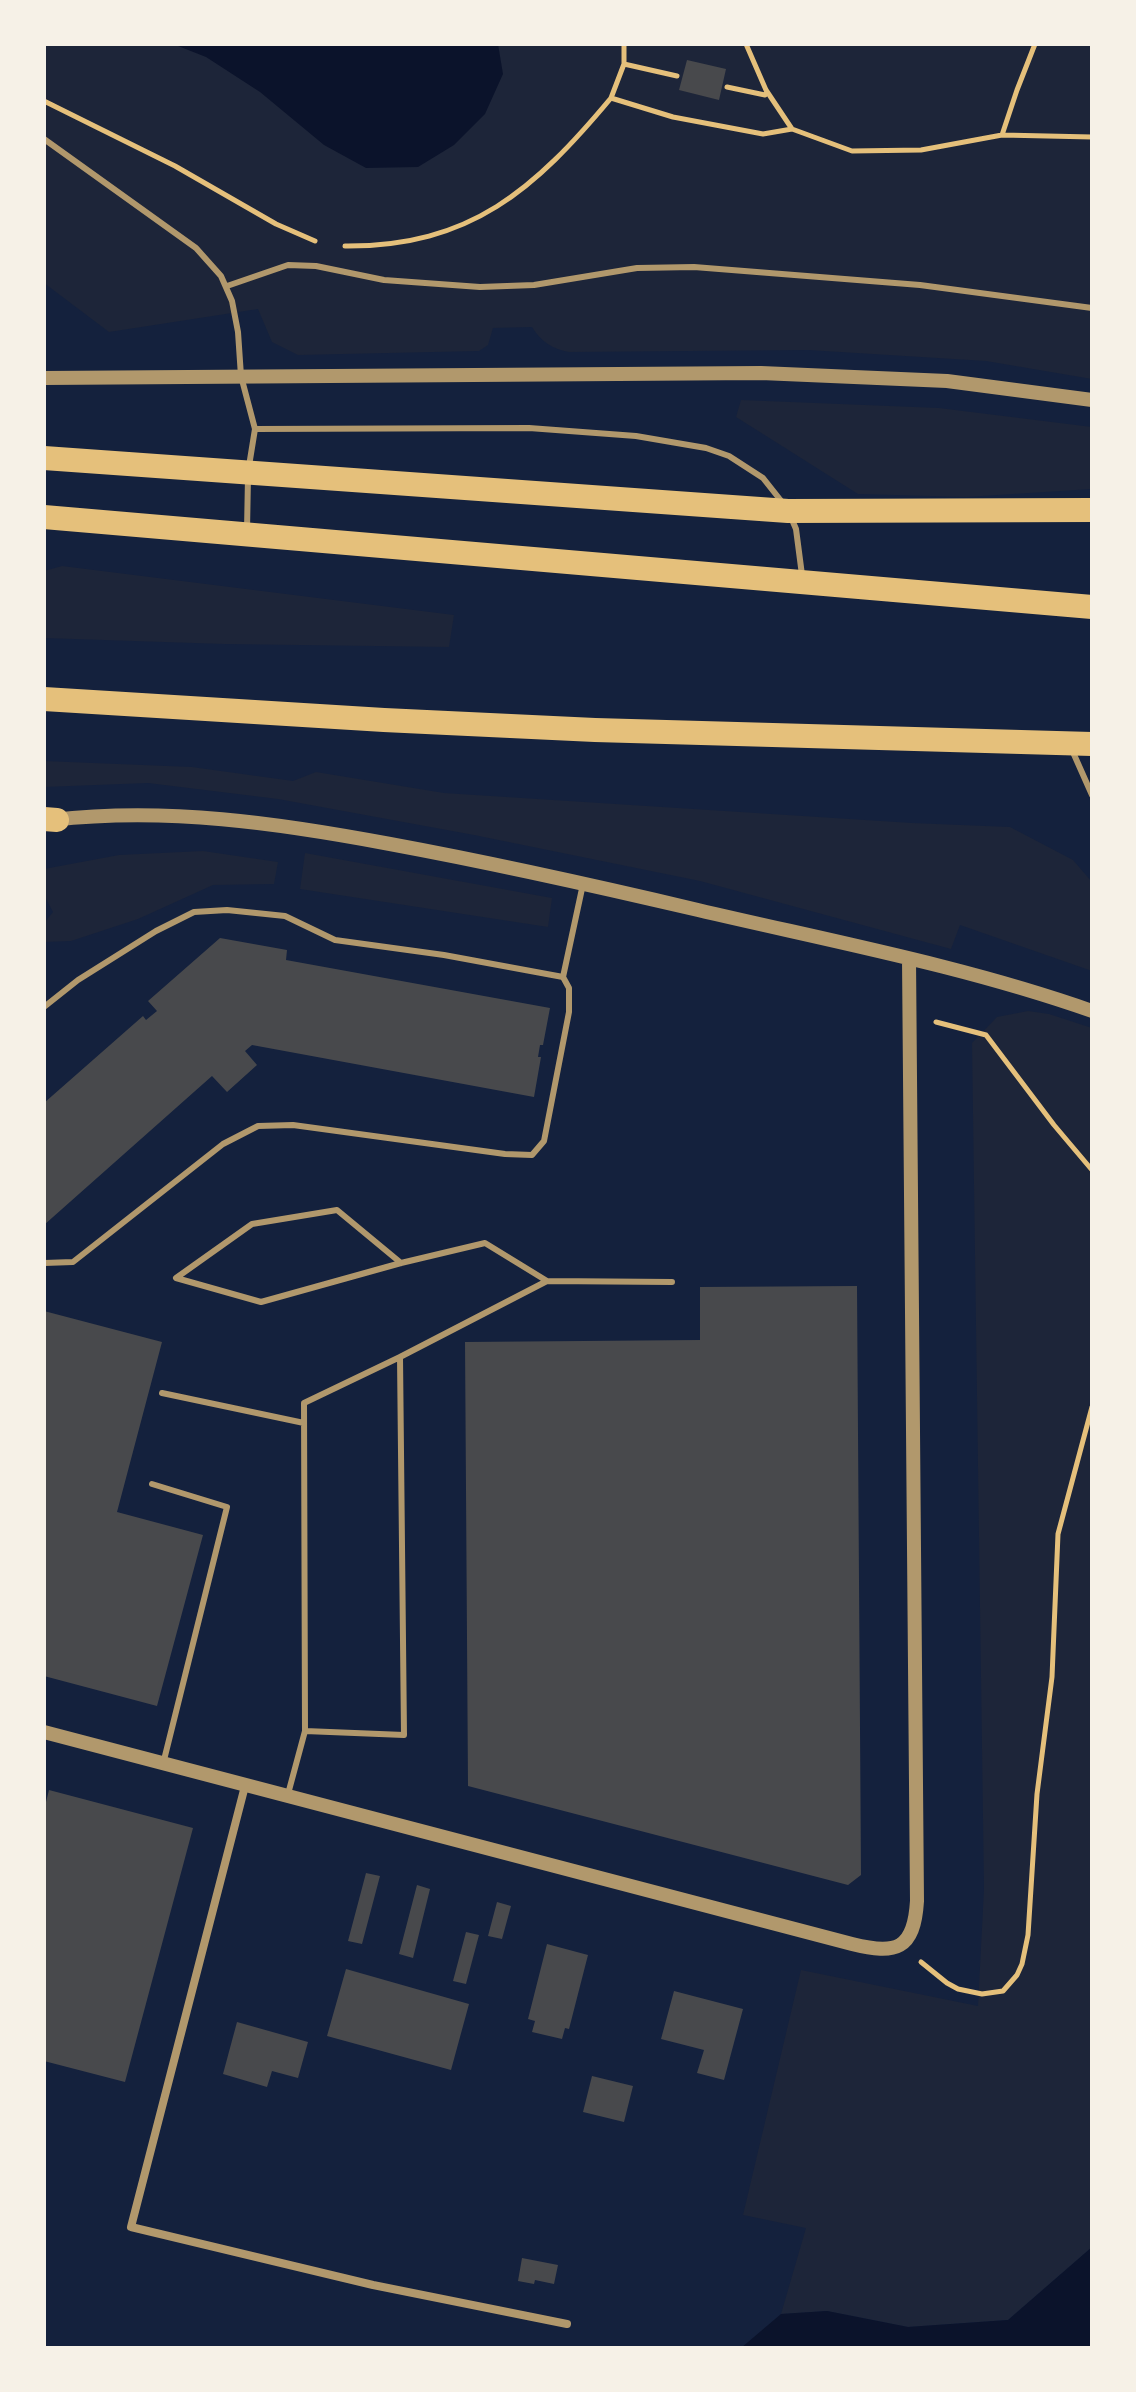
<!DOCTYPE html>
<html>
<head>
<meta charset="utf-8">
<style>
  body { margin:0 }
  #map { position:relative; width:1136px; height:2392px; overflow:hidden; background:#14213d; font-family:"Playfair Display",serif }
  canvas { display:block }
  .frame { position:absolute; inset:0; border:46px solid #f6f1e7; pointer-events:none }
</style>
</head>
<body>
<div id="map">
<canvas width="1136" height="2392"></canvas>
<div class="frame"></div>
</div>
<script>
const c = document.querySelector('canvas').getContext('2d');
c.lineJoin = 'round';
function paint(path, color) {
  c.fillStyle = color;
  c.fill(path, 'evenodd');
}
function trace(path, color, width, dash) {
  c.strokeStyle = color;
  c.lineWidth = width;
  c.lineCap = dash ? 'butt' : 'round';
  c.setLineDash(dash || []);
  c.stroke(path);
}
const green = new Path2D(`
  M44,44H1092V379L986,361L808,350L569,352C553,349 541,342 532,327L493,328L488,345L479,351L298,355L272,342L258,309L109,332L44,283Z
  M741,400L939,408L1092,427V489L966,497L858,494L736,417Z
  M62,566L454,615L449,647L224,644L44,638V571Z
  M44,761L192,767L293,781L316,772L444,793L912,823L1010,827L1073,860L1092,882V971L960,925L951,949L700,881L474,835L278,799L148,783L44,787Z
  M203,851L278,862L274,884L213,885L138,919L71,941L44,942V923L53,912L44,895V869L119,855Z
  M305,853L552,898L548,927L300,889Z
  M1028,1011L1049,1014L1092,1028V2247L1008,2320L908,2327L827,2311L781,2314L806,2228L743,2215L801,1970L978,2006L984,1889L972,1043L997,1017Z`);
const water = new Path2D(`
  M173,44H498L503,74L485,114L454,145L418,167L366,168L324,145L260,92L206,57Z
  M1092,2247V2348H741L781,2314L827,2311L908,2327L1008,2320Z`);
const building = new Path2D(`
  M687,60L726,69L719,100L679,90Z
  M220,938L287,950L286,960L550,1008L543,1045H540L538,1057H541L534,1097L252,1045L245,1051L257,1065L227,1092L212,1076L44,1225V1103L143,1016L146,1020L157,1011L148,1001Z
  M857,1286L861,1875L848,1885L468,1786L465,1342L700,1340V1287Z
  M44,1311L162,1342L117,1512L203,1535L157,1706L44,1676Z
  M49,1790L193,1828L125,2082L44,2061V1810Z
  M366,1873L380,1876L362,1944L348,1941Z
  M417,1885L430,1889L413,1958L399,1954Z
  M497,1902L511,1906L502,1939L488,1936Z
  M466,1932L479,1935L466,1984L453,1981Z
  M547,1944L588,1955L569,2029L565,2028L562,2039L532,2032L535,2021L528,2019Z
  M346,1969L469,2004L451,2070L327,2036Z
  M674,1991L743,2009L724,2080L697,2073L704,2050L661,2039Z
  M237,2022L308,2042L298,2078L272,2071L267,2087L223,2074Z
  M592,2076L633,2086L624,2122L583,2112Z
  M522,2258L558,2265L554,2284L535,2280L534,2284L518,2281Z`);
const path = new Path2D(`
  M624,44V64L611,98L673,117L763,134L792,129
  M746,44L766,90L792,129L852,151L921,150L1002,135L1092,137
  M624,64L677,76
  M727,87L765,95
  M44,101L175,166L276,224L315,241
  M1002,135L1017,90L1035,44
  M345,246C471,247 535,189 611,98
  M936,1022L986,1035L1054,1125L1092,1170
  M921,1962L947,1983L958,1989L982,1994L1003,1991L1017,1975L1022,1964L1028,1935L1037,1794L1052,1677L1058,1534L1092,1407`);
const service = new Path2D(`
  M44,139L196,248L221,276L232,301L238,332L241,376L255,429L249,466
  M227,286L288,265L316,266L384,280L480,287L534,285L637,268L694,267L920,285L1092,308
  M255,429L529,428L636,436L706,448L729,456L763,478L782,502
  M790,515L796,529L802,575
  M247,530L248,477
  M1072,750L1092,795
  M44,1007L78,980L156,931L194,912L227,910L285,916L335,940L444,955L563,977
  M44,1263L73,1262L223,1144L258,1126L293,1125L505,1154L532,1155L544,1141L569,1012V988L563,977L583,884
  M401,1263L337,1210L252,1224L176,1278L261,1302L401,1263L485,1243L547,1281
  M162,1393L304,1423
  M152,1484L227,1507L163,1764
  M305,1731L304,1403L400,1357
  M288,1794L305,1731L404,1735L400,1357L547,1281L672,1282`);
const minor = new Path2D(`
  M245,1786L131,2227L373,2285L567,2324`);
const tertiary = new Path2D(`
  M44,378L761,373L947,381L1092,400
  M52,820C167,807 278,823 390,844C493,863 596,886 698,910C830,941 964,966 1092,1011
  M44,1732L852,1944C896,1955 914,1950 917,1901L909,959`);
const motorway = new Path2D(`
  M44,458L788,511L1092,510
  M44,517L1092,607
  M44,699L384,720L595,730L1092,744
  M44,819L57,820`);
paint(green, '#1d2539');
paint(water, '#0b132b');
paint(building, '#48494c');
trace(path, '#e5c07b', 5);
trace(service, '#b1986c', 6);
trace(minor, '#b1986c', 8);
trace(tertiary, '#b1986c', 14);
trace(motorway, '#e5c07b', 24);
</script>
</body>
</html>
